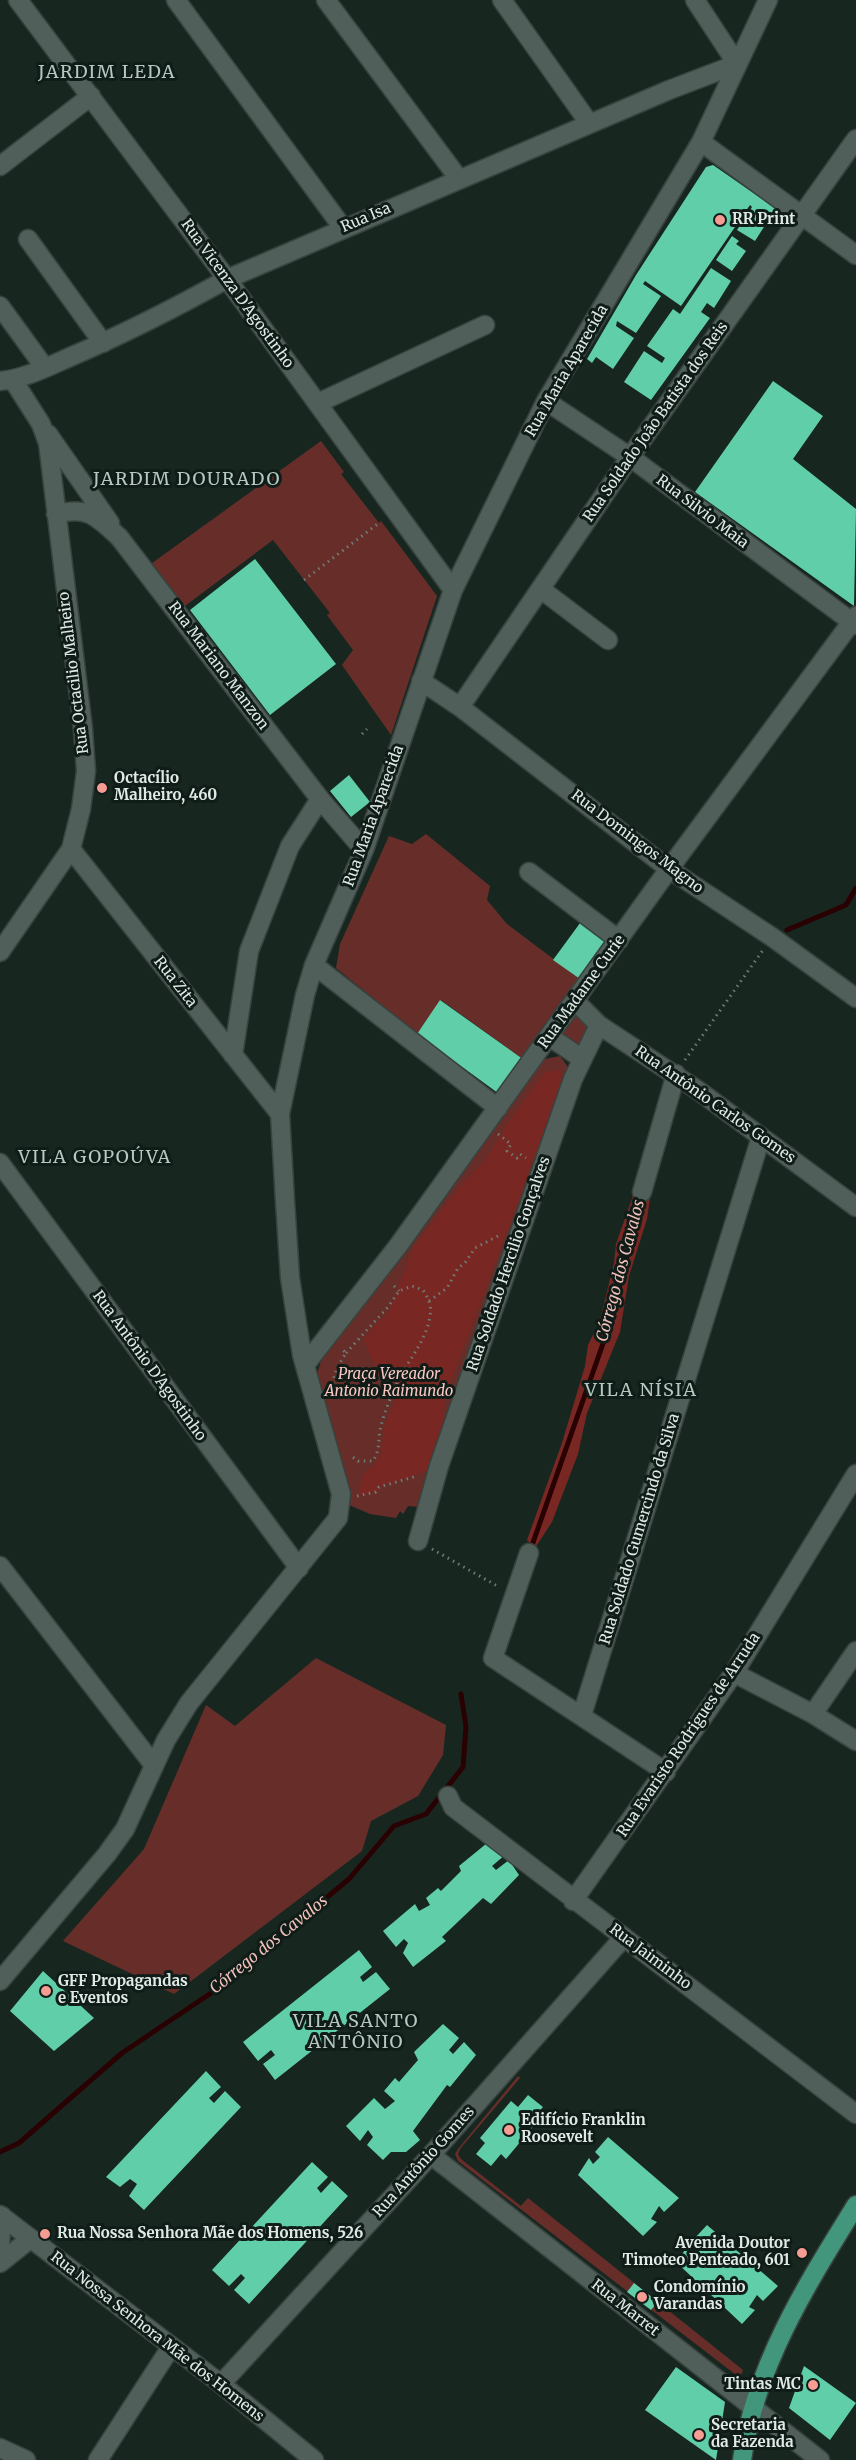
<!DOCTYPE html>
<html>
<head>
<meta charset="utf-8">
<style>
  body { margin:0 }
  canvas { display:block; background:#182620 }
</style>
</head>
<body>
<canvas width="856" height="2460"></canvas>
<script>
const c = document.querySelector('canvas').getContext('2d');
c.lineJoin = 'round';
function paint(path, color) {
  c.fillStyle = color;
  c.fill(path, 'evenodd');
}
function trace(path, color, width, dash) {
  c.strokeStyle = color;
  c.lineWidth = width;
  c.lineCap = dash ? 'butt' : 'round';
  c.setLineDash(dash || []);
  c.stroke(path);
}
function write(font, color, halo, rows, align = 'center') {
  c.font = font + ' Merriweather,serif';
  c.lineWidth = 6;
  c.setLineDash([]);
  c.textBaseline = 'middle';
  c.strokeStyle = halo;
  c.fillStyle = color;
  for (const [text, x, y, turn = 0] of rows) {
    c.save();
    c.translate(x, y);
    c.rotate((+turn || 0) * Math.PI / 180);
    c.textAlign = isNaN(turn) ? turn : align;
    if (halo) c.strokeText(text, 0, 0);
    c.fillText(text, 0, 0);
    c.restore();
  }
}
const green = new Path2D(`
  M321,441L344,472L341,474L379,523L381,521L437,596L391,735L342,665L353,650L327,615L330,613L273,540L181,609L148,566Z
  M426,834L490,886L487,900L507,924L580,979L527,1062L441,1000L417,1034L336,968L340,944L389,836L412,844Z
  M575,1015H580L592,1025L579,1046L569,1045L561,1033Z
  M560,1056L568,1067L421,1507L408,1506L403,1514L400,1511L396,1518L370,1514L349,1505L318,1389V1371L323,1354L545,1059Z
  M316,1658L446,1725L443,1755L418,1796L371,1821L362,1851L174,1994L63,1941L144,1849L206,1705L235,1726Z
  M518,2076L520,2078L460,2149L458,2154L461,2159L521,2206L528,2198L743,2370L740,2378L458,2161L455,2154L458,2149Z`);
const forest = new Path2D(`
  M559,1070L564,1079L445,1396L442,1439L433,1469L379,1487L376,1492L358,1496L363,1474L374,1465L382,1452L383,1430L394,1403L395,1380L374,1363L363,1339L389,1311L414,1246L464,1182L485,1161L508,1123L545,1072Z
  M635,1190L650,1198L647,1219L629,1276L620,1332L587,1413L578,1454L552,1522L535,1548L527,1540L562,1443L585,1366L588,1345L600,1320L614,1263L616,1244Z`);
const stream = new Path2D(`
  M787,930L846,905L856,888
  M530,1551L612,1318L641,1196
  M0,2152L19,2143L122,2053L214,1991L349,1879L394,1826L426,1814L463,1767L466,1727L461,1694`);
const building = new Path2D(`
  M713,165L778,210L780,213L775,223L769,219L755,241L737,230L752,207L750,205L681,306L645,281L643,284L661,296L636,333L617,321L616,326L634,338L613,369L596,357L592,363L587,359L636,275L706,167Z
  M732,236L739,241L736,244L746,251L732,271L716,260Z
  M711,268L731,281L714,308L707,303L701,312L710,318L651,400L624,382L644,351L662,363L665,358L647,346L673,309L680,314Z
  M773,381L823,416L793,459L856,509L854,606L695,492Z
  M255,559L336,664L270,715L190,610Z
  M349,775L370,802L351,817L330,791Z
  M583,919L610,938L580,979L553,960Z
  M440,1000L527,1062L502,1096L417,1034Z
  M492,1839L505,1855L492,1866L496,1870L509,1860L519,1875L491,1904L483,1898L442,1937L446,1941L413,1967L403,1953L408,1943L404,1939L396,1947L383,1931L415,1904L419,1911L430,1905L426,1898L438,1888L441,1891L461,1871L459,1866Z
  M359,1950L372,1967L360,1977L363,1982L376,1972L390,1989L275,2080L263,2064L275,2055L271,2050L258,2061L243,2042Z
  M43,1971L94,2018L54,2051L10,2011Z
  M443,2024L459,2038L449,2050L453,2054L464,2042L476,2055L450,2087L447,2085L413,2131L420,2140L406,2152H391L383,2160L367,2145L373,2137L368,2130L360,2141L346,2126L374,2098L385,2109L395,2101L384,2091L395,2078L399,2082L418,2060L414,2052Z
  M206,2071L221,2087L209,2098L214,2103L225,2091L241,2107L144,2210L129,2196L137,2184L130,2179L120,2187L106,2177Z
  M528,2095L543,2107L533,2118L537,2122L506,2159L501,2154L491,2166L476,2154L485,2143L480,2138L511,2101L518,2107Z
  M608,2137L679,2198L664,2212L659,2206L651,2219L657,2222L643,2236L578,2175L589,2158L593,2164L600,2157L595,2152Z
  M312,2162L328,2177L317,2188L321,2193L332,2181L348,2196L249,2304L234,2290L245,2278L241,2274L229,2286L212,2270Z
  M707,2225L778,2286L763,2301L757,2295L749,2307L755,2310L742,2324L677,2263L687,2246L692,2252L699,2245L693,2240Z
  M634,2283L658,2302L651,2310L627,2292Z
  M804,2366L856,2403L830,2440L789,2408Z
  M676,2367L725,2402L716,2460L645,2410Z`);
const path = new Path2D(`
  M304,580L379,523
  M362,734L367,729
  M685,1060L763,950
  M498,1134L511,1144L507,1151L517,1158L520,1154L526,1158
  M394,1286L399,1291
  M429,1301L447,1288L458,1268L465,1263L475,1248L500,1235
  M346,1353L388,1307L399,1291L412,1286L423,1290C428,1298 432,1305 430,1316C427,1336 415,1352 404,1370C395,1386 384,1411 380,1430C378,1442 380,1450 373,1461H358L350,1455
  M334,1396C331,1377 336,1369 346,1353L342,1349
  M357,1496L376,1492L379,1487L417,1476
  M432,1549L499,1587`);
const minor = new Path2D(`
  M18,0L227,279L453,590
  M176,0L343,228
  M326,0L459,179
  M502,0L589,123
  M701,142L856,255
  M0,166L91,96
  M28,239L103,343
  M0,306L45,368
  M0,381C24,379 47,367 70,357C124,334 175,308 227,279L669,90L737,64L695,0
  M546,401L630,457L856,625
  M318,403L485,325
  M48,434L110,523
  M56,514C88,506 96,516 119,537L320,799L364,850
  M542,590L608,640
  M421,681L460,707L669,869L772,937L856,998
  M460,707L630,457L856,139
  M71,849L280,1114
  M529,872L619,940
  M0,952L71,849L81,809L86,771L83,729L48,443L41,424L13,380
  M314,965L498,1108
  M575,1001L599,1025L699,1091L856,1207
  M550,1037L581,1058
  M233,1055L249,951L290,846L320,799
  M0,1163L299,1568
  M642,1192L676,1074
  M305,1365L398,1246L669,869L856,616
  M418,1541L439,1466L573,1079L599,1025
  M529,1553L493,1658L666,1772
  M0,1566L153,1764
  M734,1673L813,1714L856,1741
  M813,1714L856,1651
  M582,1715L761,1137
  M448,1796L453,1807L856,2114
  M573,1901L734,1673L856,1474
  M0,1981L107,1854L125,1829L166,1740L189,1703L338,1518L341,1494L302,1355L290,1278L285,1201L280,1114L305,995L314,965L364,850L453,590L546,401L701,142L768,0
  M431,2155L820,2460
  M0,2215L221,2384L314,2460
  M0,2244L2,2216
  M0,2263L30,2239
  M221,2384L431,2155L624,1937
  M0,2448L26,2460
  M98,2460L171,2347`);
const major = new Path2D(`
  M742,2460C755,2366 807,2284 856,2205`);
const markers = [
  [720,220,6,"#f59c93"],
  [102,788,6,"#f59c93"],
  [46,1991,6,"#f59c93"],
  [509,2130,6,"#f59c93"],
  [45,2234,6,"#f59c93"],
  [802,2253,6,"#f59c93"],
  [642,2297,6,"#f59c93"],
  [813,2385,6,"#f59c93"],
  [699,2435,6,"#f59c93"]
];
const streetNames = [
  ["Rua Isa",366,218,-23],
  ["Rua Vicenza D'Agostinho",237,294,54],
  ["Rua Maria Aparecida",567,371,-60],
  ["Rua Soldado João Batista dos Reis",656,422,-55],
  ["Rua Silvio Maia",702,512,37],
  ["Rua Mariano Manzon",218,666,53],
  ["Rua Octacilio Malheiro",74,673,-97],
  ["Rua Maria Aparecida",374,816,-70],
  ["Rua Domingos Magno",637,842,37],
  ["Rua Zita",175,982,52],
  ["Rua Madame Curie",582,992,-54],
  ["Rua Antônio Carlos Gomes",715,1105,35],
  ["Rua Soldado Hercilio Gonçalves",509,1264,-71],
  ["Rua Antônio D'Agostinho",149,1366,54],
  ["Rua Soldado Gumercindo da Silva",640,1529,-73],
  ["Rua Evaristo Rodrigues de Arruda",689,1735,-56],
  ["Rua Jaiminho",650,1957,37],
  ["Rua Antônio Gomes",424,2162,-48],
  ["Rua Marret",625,2308,38],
  ["Rua Nossa Senhora Mãe dos Homens",157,2337,38]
];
const poiNames = [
  ["RR Print",732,220],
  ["Octacílio",114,779],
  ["Malheiro, 460",114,796],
  ["GFF Propagandas",58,1982],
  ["e Eventos",58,1999],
  ["Edifício Franklin",521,2121],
  ["Roosevelt",521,2138],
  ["Rua Nossa Senhora Mãe dos Homens, 526",57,2234],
  ["Avenida Doutor",790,2244,"right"],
  ["Timoteo Penteado, 601",790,2261,"right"],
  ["Condomínio",654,2288],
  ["Varandas",654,2305],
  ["Tintas MC",801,2385,"right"],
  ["Secretaria",711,2426],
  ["da Fazenda",711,2443]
];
const parkNames = [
  ["Praça Vereador",389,1375],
  ["Antonio Raimundo",389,1392]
];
const waterNames = [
  ["Córrego dos Cavalos",621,1271,-75],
  ["Córrego dos Cavalos",269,1945,-39]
];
const quarterNames = [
  ["JARDIM LEDA",107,73],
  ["JARDIM DOURADO",187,480],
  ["VILA GOPOÚVA",95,1158],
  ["VILA NÍSIA",641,1391],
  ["VILA SANTO",356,2022],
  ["ANTÔNIO",356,2043]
];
paint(green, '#672e29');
paint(forest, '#792723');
trace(stream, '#290102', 5);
paint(building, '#60cea9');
trace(minor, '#38433f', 21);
trace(major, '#38433f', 21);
trace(path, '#707c77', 3, [1.5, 4.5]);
trace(minor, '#505f59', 18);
trace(major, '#41967c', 18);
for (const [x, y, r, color] of markers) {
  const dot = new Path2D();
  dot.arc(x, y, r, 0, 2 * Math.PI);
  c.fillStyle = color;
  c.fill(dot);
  trace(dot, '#0f1c17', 2);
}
write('15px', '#e0e9e5', '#0f1c17', streetNames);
write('bold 15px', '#e0e9e5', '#0f1c17', poiNames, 'left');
write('italic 15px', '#f9c7c1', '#0f1c17', parkNames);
write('italic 16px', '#f2c0ba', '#0f1c17', waterNames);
c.letterSpacing = '1.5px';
write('18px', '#b6c8c0', '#0f1c17', quarterNames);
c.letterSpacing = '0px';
</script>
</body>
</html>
